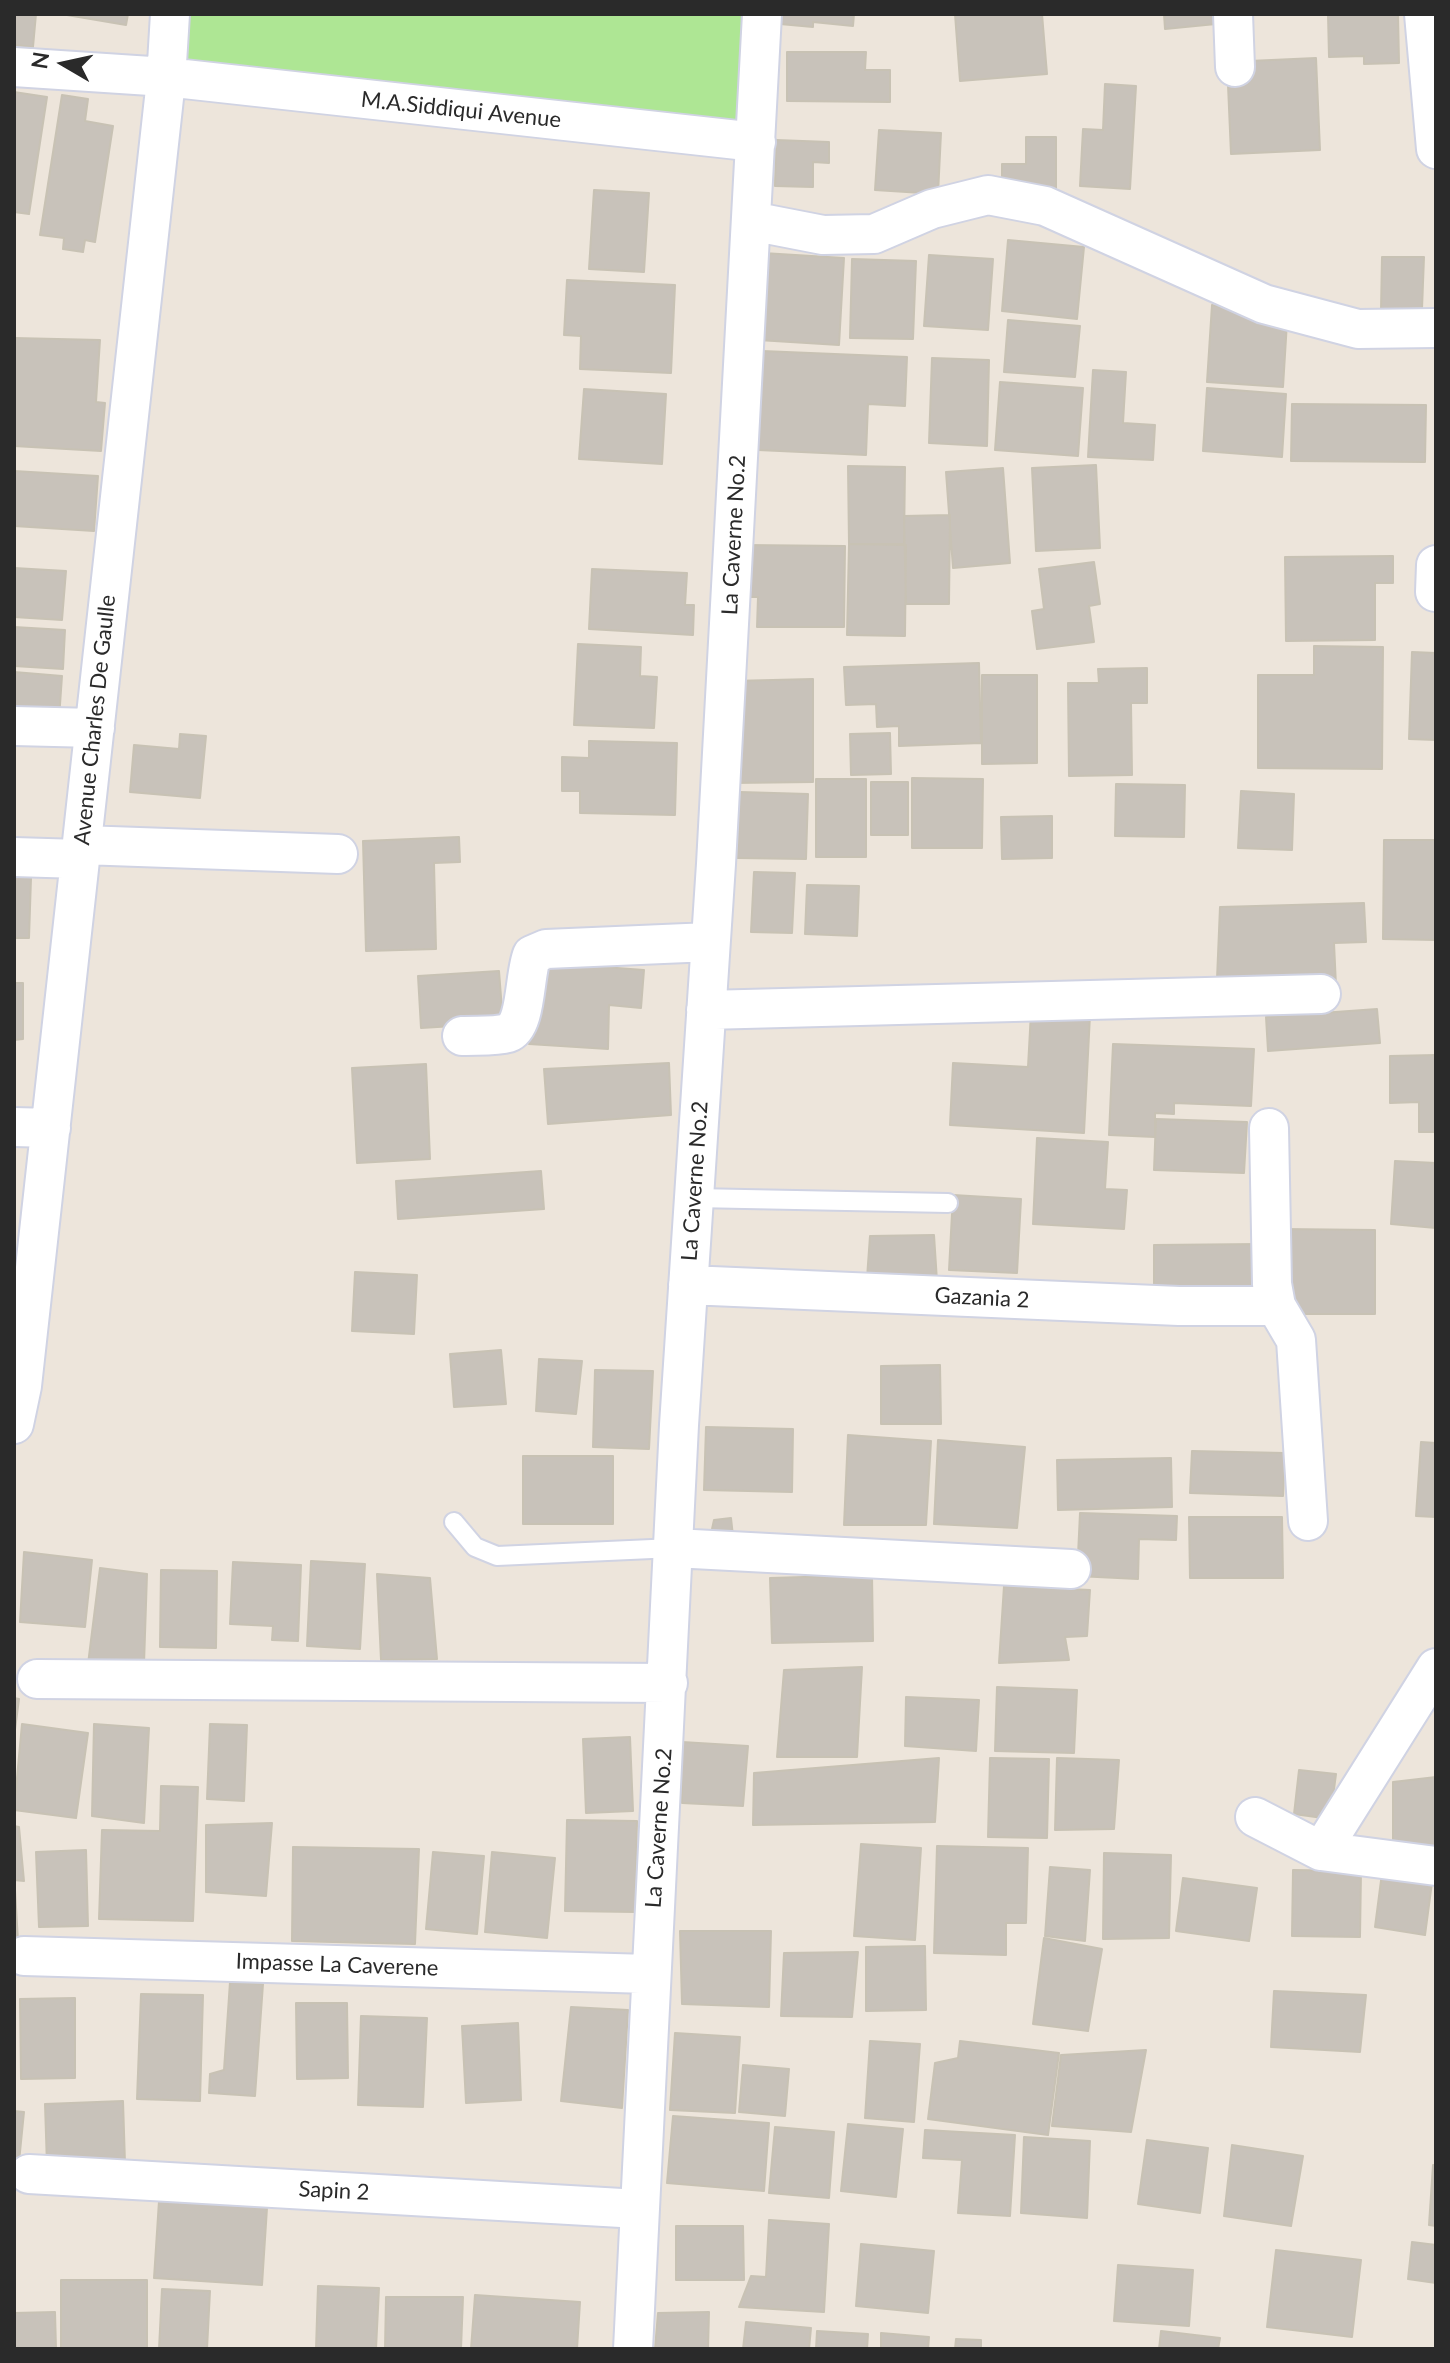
<!DOCTYPE html>
<html>
<head>
<meta charset="utf-8">
<style>
  body { margin:0 }
  #map { position:relative; width:1450px; height:2363px; overflow:hidden; background:#ede5db; font-family:Lato,sans-serif }
  canvas { display:block }
  .frame { position:absolute; inset:0; border:16px solid #2a2a2a; pointer-events:none }
  .north { position:absolute; left:24px; top:24px; width:80px; height:80px; -webkit-text-stroke:6px #fff; paint-order:stroke; rotate:279deg; font-size:22px; font-weight:700; line-height:32px; text-align:center; color:#2a2a2a }
  .north::after { content:''; display:block; margin:auto; width:28px; height:36px; background:#2a2a2a; clip-path:polygon(50% 0,100% 100%,50% 72%,0 100%) }
</style>
</head>
<body>
<div id="map">
<canvas width="1450" height="2363"></canvas>
<div class="frame"></div>
<div class="north">N</div>
</div>
<script>
const c = document.querySelector('canvas').getContext('2d');
c.lineJoin = 'round';
function paint(path, color) {
  c.fillStyle = color;
  c.fill(path, 'evenodd');
}
function trace(path, color, width, dash) {
  c.strokeStyle = color;
  c.lineWidth = width;
  c.lineCap = dash ? 'butt' : 'round';
  c.setLineDash(dash || []);
  c.stroke(path);
}
function write(font, color, halo, rows, align = 'center') {
  c.font = font + ' Lato,sans-serif';
  c.lineWidth = 7;
  c.setLineDash([]);
  c.textBaseline = 'middle';
  c.strokeStyle = halo;
  c.fillStyle = color;
  for (const [text, x, y, turn = 0] of rows) {
    c.save();
    c.translate(x, y);
    c.rotate((+turn || 0) * Math.PI / 180);
    c.textAlign = isNaN(turn) ? turn : align;
    if (halo) c.strokeText(text, 0, 0);
    c.fillText(text, 0, 0);
    c.restore();
  }
}
const green = new Path2D(`
  M185,14H746L745,122L182,61Z`);
const building = new Path2D(`
  M14,14H36L33,47L14,45Z
  M61,14H128L126,25Z
  M781,14H854L853,26L813,22V27L780,24Z
  M955,14H1042L1047,74L960,81Z
  M1164,14H1225L1226,23L1165,29Z
  M1328,14H1398L1399,63L1364,64V56L1329,57Z
  M787,52H866L865,70H890V102L787,101Z
  M1316,58L1320,150L1231,154L1227,62Z
  M1105,84L1136,86L1130,189L1080,186L1083,129L1103,130Z
  M14,92L47,97L29,214L14,212Z
  M62,95L88,99L85,121L113,126L95,242L85,240L83,252L63,249L64,238L40,235Z
  M879,130L941,133L938,194L875,190Z
  M1026,137H1056V193L1002,194V164H1026Z
  M776,140L829,142V163L813,162V187L775,186Z
  M594,190L649,193L644,272L589,269Z
  M1008,240L1084,247L1077,319L1002,311Z
  M763,253L844,258L839,345L758,340Z
  M929,255L993,259L988,330L924,326Z
  M1382,257H1424L1422,309L1402,308V316L1381,310Z
  M852,259L916,261L913,339L850,338Z
  M567,280L675,285L671,373L580,369L581,336L564,335Z
  M1212,305L1287,322L1283,387L1207,382Z
  M1008,320L1080,326L1075,377L1004,372Z
  M14,338L100,340L96,402L105,403L101,451L14,446Z
  M762,351L907,357L905,406L868,404L866,455L758,450Z
  M932,358L989,360L987,446L929,443Z
  M1093,370L1126,372L1123,423L1155,425L1153,460L1088,457Z
  M1000,382L1083,388L1078,456L995,450Z
  M1207,388L1286,394L1282,457L1203,451Z
  M584,389L666,394L662,464L579,459Z
  M1292,404L1426,405L1425,462L1291,461Z
  M1096,465L1100,548L1036,551L1032,468Z
  M848,466L905,467L904,544H849Z
  M1003,468L1010,563L953,568L946,472Z
  M14,471L98,476L94,531L14,526Z
  M950,515L949,604H906L904,516Z
  M849,544L906,545L905,636L847,635Z
  M744,545L845,546L844,627H757L758,597H743Z
  M1393,556V583H1375V640L1286,641L1285,557Z
  M1094,562L1100,604L1089,606L1094,642L1037,649L1032,611L1044,609L1039,569Z
  M14,568L66,571L62,620L14,617Z
  M592,569L687,573L685,605H694L693,635L589,629Z
  M14,627L65,630L63,669L14,666Z
  M578,644L641,647L640,676L657,677L654,728L574,725Z
  M1314,646L1383,647L1382,769L1258,768V675H1314Z
  M1412,652L1436,653V740L1409,739Z
  M979,663L981,743L899,746V726L877,727L876,704L846,705L844,667Z
  M1147,668V703H1131L1132,775L1069,776L1068,683H1099L1098,669Z
  M14,672L62,676L59,719L14,716Z
  M982,675H1037V763L982,764Z
  M813,679V782L733,783L732,681Z
  M890,733L891,774L851,775L850,734Z
  M180,734L206,736L200,798L130,792L134,745L179,749Z
  M589,741L677,743L675,815L580,813V791H562V757L589,758Z
  M912,778L983,779L982,848H912Z
  M816,779H866V857H816Z
  M871,782H908V835H871Z
  M1116,784L1185,785L1184,837L1115,836Z
  M1241,791L1294,794L1292,850L1238,848Z
  M740,792L808,794L806,859L737,858Z
  M1052,816V858L1002,859L1001,817Z
  M459,837L460,862L434,863L436,949L366,951L363,841Z
  M1384,840H1436V940L1383,939Z
  M754,872L795,873L792,933L751,932Z
  M14,877L31,878L29,938H14Z
  M807,885L859,886L857,936L805,934Z
  M1364,903L1366,942L1334,943L1336,986L1217,979L1220,907Z
  M535,962L644,970L641,1008L609,1005L608,1049L529,1044Z
  M499,971L503,1023L421,1028L418,976Z
  M14,983H23V1039L14,1040Z
  M1377,1009L1380,1043L1268,1051L1266,1017Z
  M1031,1012L1090,1015L1084,1133L950,1125L953,1063L1028,1067Z
  M1113,1044L1254,1049L1251,1106L1174,1103V1114L1155,1113V1137L1109,1135Z
  M1436,1055V1132H1419V1102L1390,1103V1056Z
  M669,1063L671,1115L548,1124L544,1069Z
  M426,1064L430,1159L357,1163L352,1068Z
  M1156,1119L1247,1122L1244,1173L1154,1170Z
  M1037,1138L1108,1142L1105,1189L1127,1190L1124,1229L1033,1224Z
  M1395,1161L1436,1163V1228L1391,1224Z
  M541,1171L544,1209L398,1219L396,1181Z
  M953,1195L1021,1199L1017,1273L949,1270Z
  M1282,1229L1375,1230V1314H1282Z
  M934,1235L937,1281L867,1278L870,1236Z
  M1260,1244V1296L1154,1298V1245Z
  M355,1272L417,1275L414,1334L352,1331Z
  M501,1350L506,1404L454,1407L450,1354Z
  M539,1359L582,1361L576,1414L536,1411Z
  M940,1365L941,1424H881V1366Z
  M595,1370L653,1371L649,1449L593,1447Z
  M706,1427L793,1429L792,1492L704,1490Z
  M848,1435L931,1441L926,1525H844Z
  M938,1440L1025,1447L1017,1528L934,1524Z
  M1421,1442L1436,1443V1517L1416,1516Z
  M1192,1451L1285,1453L1283,1496L1190,1493Z
  M523,1456H613V1524H523Z
  M1171,1458L1172,1507L1058,1510L1057,1460Z
  M1080,1513L1177,1516L1176,1540L1139,1539L1138,1579L1077,1576Z
  M1189,1517H1282L1283,1578H1190Z
  M731,1518L733,1536L710,1538L714,1520Z
  M24,1552L92,1560L85,1627L20,1622Z
  M311,1561L365,1564L360,1649L307,1646Z
  M233,1562L301,1565L298,1641L272,1640L273,1626L230,1624Z
  M100,1568L147,1574L144,1664H88Z
  M161,1570L217,1571L216,1648L160,1647Z
  M377,1574L430,1578L437,1659L381,1660Z
  M872,1575L873,1641L772,1643L770,1578Z
  M1004,1586L1090,1590L1087,1636L1065,1637L1069,1660L999,1663Z
  M862,1667L857,1757H777L784,1670Z
  M997,1687L1077,1690L1074,1753L995,1751Z
  M906,1697L979,1700L976,1751L905,1746Z
  M14,1698L19,1699L14,1737Z
  M22,1724L88,1733L76,1818L14,1810Z
  M94,1724L149,1728L144,1823L92,1816Z
  M210,1724L247,1725L244,1801L207,1799Z
  M630,1737L633,1811L586,1813L583,1739Z
  M682,1742L748,1746L743,1806L682,1803Z
  M939,1758L935,1822L753,1825L754,1773Z
  M990,1758L1049,1759L1047,1838L988,1837Z
  M1057,1758L1119,1760L1114,1829L1055,1830Z
  M1299,1770L1336,1774L1330,1819L1294,1814Z
  M1436,1777L1435,1852L1393,1850V1782Z
  M161,1786L198,1787L193,1921L99,1919L102,1830L160,1831Z
  M567,1820L637,1821L635,1912L565,1911Z
  M272,1823L266,1896L206,1892V1825Z
  M14,1826L19,1827L24,1881L14,1880Z
  M861,1844L921,1848L915,1940L854,1936Z
  M937,1846L1028,1848L1026,1923H1006V1955L934,1953Z
  M293,1847L419,1849L415,1944L292,1941Z
  M86,1850L88,1926L39,1927L36,1852Z
  M433,1852L484,1856L477,1934L426,1929Z
  M492,1852L555,1858L547,1938L485,1932Z
  M1104,1853L1171,1855L1169,1938L1103,1939Z
  M1050,1867L1090,1870L1085,1941L1045,1936Z
  M1293,1870L1361,1871L1360,1937L1292,1936Z
  M1382,1873L1433,1875L1425,1935L1375,1927Z
  M1183,1878L1257,1888L1249,1941L1176,1931Z
  M14,1890H15L18,1941H14Z
  M680,1931H771L769,2007L682,2004Z
  M1044,1938L1102,1949L1088,2031L1033,2024Z
  M925,1946L926,2010L866,2011V1947Z
  M858,1952L852,2017L781,2016L784,1953Z
  M230,1982L263,1984L255,2096L209,2093L210,2074L224,2070Z
  M1274,1991L1366,1995L1360,2052L1271,2047Z
  M141,1994L203,1995L200,2101L137,2099Z
  M75,1998V2078L21,2079L20,1999Z
  M296,2003H347L348,2078L297,2079Z
  M571,2007L628,2010L622,2108L561,2101Z
  M361,2016L427,2018L423,2107L358,2105Z
  M518,2023L521,2100L466,2103L462,2026Z
  M675,2033L740,2037L735,2113L670,2110Z
  M870,2041L920,2044L914,2122L865,2118Z
  M960,2041L1059,2053L1048,2135L928,2119L935,2063L958,2058Z
  M1146,2050L1131,2132L1052,2126L1061,2055Z
  M743,2065L789,2069L785,2116L739,2112Z
  M123,2101L125,2163L47,2166L45,2104Z
  M14,2111L24,2112L17,2182H14Z
  M673,2116L769,2123L764,2191L667,2183Z
  M848,2124L903,2129L896,2197L841,2191Z
  M775,2127L834,2132L829,2198L769,2193Z
  M925,2130L1015,2135L1010,2216L958,2213L962,2160L923,2158Z
  M1024,2137L1090,2141L1087,2218L1021,2213Z
  M1147,2140L1208,2148L1200,2213L1138,2204Z
  M1232,2145L1303,2156L1291,2226L1224,2216Z
  M1433,2165H1436V2226L1429,2225Z
  M159,2201L267,2208L262,2285L154,2278Z
  M769,2220L829,2224L824,2312L739,2307L751,2276L766,2277Z
  M676,2226H743L744,2280H676Z
  M1412,2242L1436,2245V2283L1408,2279Z
  M861,2244L934,2251L928,2313L856,2306Z
  M1276,2250L1361,2260L1352,2337L1267,2327Z
  M1118,2265L1193,2270L1189,2326L1114,2321Z
  M61,2280H147V2349H61Z
  M318,2286L379,2288L376,2349H316Z
  M162,2289L210,2291L207,2349H159Z
  M475,2295L580,2302L577,2349H471Z
  M386,2297H463L461,2349H385Z
  M55,2312L56,2349H14V2313Z
  M709,2312L708,2349H655L658,2313Z
  M746,2322L811,2328L809,2349H743Z
  M817,2331L868,2334L867,2349H816Z
  M1161,2331L1220,2338L1218,2349H1159Z
  M881,2333L929,2337L928,2349H881Z
  M956,2339L981,2340V2349H955Z`);
const lane = new Path2D(`
  M694,1198L948,1203
  M454,1522L475,1547L497,1556L674,1548`);
const street = new Path2D(`
  M1233,14L1235,67
  M1424,14L1436,149
  M14,67L166,77L756,142
  M751,221L823,235L874,234L932,209L988,195L1045,206L1264,304L1358,329L1436,328
  M1435,592L1436,565
  M14,726L95,728
  M82,845L338,854
  M14,857L80,859
  M706,1010L1321,994
  M462,1036C476,1035 494,1037 508,1033C527,1026 524,974 532,955L546,949L710,942
  M14,1127L51,1128
  M1269,1128L1272,1284L1276,1306L1296,1340L1308,1521
  M688,1285L1179,1306H1276
  M14,1424L22,1386L166,80L170,14
  M674,1548L1071,1569
  M37,1679L668,1683
  M1255,1817L1321,1851L1436,1866
  M1321,1851L1436,1668
  M24,1956L649,1974
  M29,2174L639,2209
  M633,2349L679,1425L716,864L762,14`);
const streetNames = [
  ["M.A.Siddiqui Avenue",461,110,6],
  ["La Caverne No.2",734,535,-87],
  ["Avenue Charles De Gaulle",95,720,-84],
  ["La Caverne No.2",695,1181,-86],
  ["Gazania 2",982,1298,3],
  ["La Caverne No.2",659,1828,-86],
  ["Impasse La Caverene",337,1965,2],
  ["Sapin 2",334,2191,3]
];
paint(green, '#aee694');
paint(building, '#c8c2ba');
trace(building, '#c8c2b4', 2);
trace(lane, '#d0d3e3', 22);
trace(street, '#d0d3e3', 42);
trace(lane, '#fff', 18);
trace(street, '#fff', 38);
write('22px', '#2a2a2a', '#fff', streetNames);
</script>
</body>
</html>
